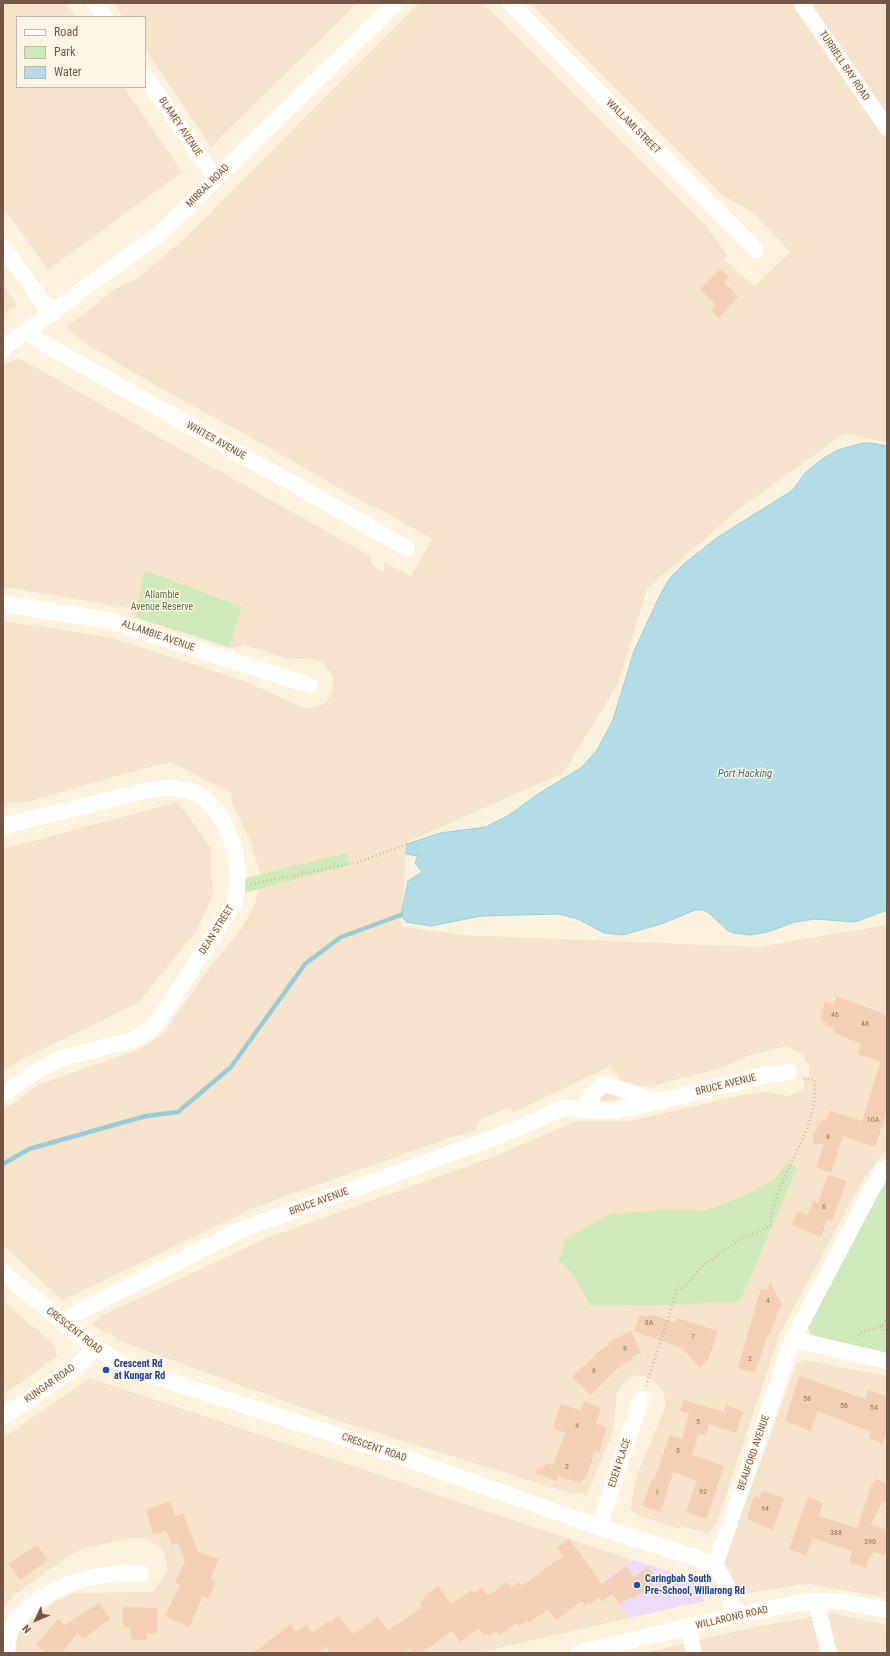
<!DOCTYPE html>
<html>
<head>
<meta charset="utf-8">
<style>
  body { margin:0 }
  #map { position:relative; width:890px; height:1656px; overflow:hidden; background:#fdf2de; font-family:"Roboto Condensed",sans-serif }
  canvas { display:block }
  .frame { position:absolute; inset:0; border:4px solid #735746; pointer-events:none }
  .legend { position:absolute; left:16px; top:16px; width:130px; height:72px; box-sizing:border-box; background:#fff5e5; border:1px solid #c7b6a5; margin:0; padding:5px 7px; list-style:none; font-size:12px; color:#735746 }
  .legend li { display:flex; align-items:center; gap:8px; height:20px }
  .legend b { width:20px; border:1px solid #c7b6a5 }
  .north { position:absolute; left:16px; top:1600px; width:40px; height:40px; -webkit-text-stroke:3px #fff5e5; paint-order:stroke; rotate:226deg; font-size:11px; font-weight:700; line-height:16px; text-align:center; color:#735746 }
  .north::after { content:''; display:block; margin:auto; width:14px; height:18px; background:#735746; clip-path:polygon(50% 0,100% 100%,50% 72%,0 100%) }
</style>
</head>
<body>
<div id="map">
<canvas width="890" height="1656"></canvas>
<div class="frame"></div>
<ul class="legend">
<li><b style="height:5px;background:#fff"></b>Road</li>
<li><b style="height:11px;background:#ceeabd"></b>Park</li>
<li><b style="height:11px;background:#b3dde6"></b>Water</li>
</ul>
<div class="north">N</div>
</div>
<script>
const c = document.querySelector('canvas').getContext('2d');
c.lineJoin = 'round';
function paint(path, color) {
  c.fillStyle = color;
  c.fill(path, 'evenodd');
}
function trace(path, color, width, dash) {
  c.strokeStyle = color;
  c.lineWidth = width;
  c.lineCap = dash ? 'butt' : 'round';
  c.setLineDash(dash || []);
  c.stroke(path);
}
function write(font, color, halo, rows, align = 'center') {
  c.font = font + ' "Roboto Condensed",sans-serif';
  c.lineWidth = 3;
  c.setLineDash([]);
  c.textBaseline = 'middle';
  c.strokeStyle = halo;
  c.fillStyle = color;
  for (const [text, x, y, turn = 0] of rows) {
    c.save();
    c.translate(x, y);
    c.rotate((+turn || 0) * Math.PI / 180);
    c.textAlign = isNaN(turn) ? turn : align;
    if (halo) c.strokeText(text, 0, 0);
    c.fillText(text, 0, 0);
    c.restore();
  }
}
const residential = new Path2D(`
  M3,3H66L76,17H17V87H124L182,172L48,270L3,207Z
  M113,3H357L211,147L145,49V17H123Z
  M419,3H483L706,226L728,256L724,260L755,286L790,252L753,213L722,195L530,3H887V443L845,433L739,509L647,589L618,684L563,773L407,842L401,926L460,935L758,947L887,925V1153L880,1157L864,1178L780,1333L717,1522L708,1533L680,1526L679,1529L637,1515L630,1509L637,1475L666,1405L663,1390L648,1377L636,1375L627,1379L617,1393L613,1432L587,1495L567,1492L339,1421L136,1347L116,1339L110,1333H105L93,1325L101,1316L267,1238L493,1157L577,1121H630L746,1094L768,1092L787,1096L798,1093L804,1088L805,1078L809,1077V1065L802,1054L787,1046L748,1056L721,1068L649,1087L623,1082L609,1067L514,1112L509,1107L480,1120L475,1131L452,1137L255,1207L76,1294L62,1300L3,1245V1111L39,1084L133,1052L147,1045L166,1030L210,967L241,929L253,908L258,894L260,874L251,842L232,803L231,793L171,762L127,773L31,801L3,804V621L108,637L242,680L304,708L311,709L327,702L332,691L333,680L331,674L322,662L306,658L289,659L244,645L230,648L136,618L128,608L3,587V366L19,358L370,556L372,565L383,572L385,562L411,577L432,539L376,507H372L259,442L158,387L83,342L66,327L116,289L138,278L185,238Z
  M3,284L17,305L3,314Z
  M178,802L210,847L213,895L195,933L138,1003L24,1058L3,1072V849Z
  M608,1091L621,1097L614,1100L602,1101L599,1098Z
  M3,1301L54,1344L57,1356L3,1395Z
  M804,1360L887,1376V1598L809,1584L740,1594L723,1563L797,1363Z
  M90,1378L633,1560L602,1582L629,1618L477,1653H16L15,1645L19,1630L55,1602L73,1593L153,1592L168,1570L165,1554L159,1546L145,1538H130L82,1549L70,1555L14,1595L3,1608V1438Z
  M831,1613L887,1625V1653H644L741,1630Z`);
const education = new Path2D(`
  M633,1560L703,1582L704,1601L629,1618L602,1582Z`);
const green = new Path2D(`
  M144,570L242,607L229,647L136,617Z
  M347,853L349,865L237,895L238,880Z
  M787,1163L797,1168L740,1301L670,1305L591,1306L574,1276L559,1260L565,1239L610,1214L663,1210L704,1211L742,1197L774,1180Z
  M887,1179V1357L812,1340L807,1324Z`);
const water = new Path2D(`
  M863,443H872L887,446V910L855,922L815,919L795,922L768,932L750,935L734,933L727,930L709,913L703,910H695L664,923L623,935L604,933L578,919L558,914L481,916L431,926L406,922L401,915L408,881L422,872L415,863L418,856L406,854L407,844L440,833L486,827L509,815L541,792L582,767L597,750L613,720L634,651L660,595L670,578L685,563L718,537L793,490L805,473L822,459L838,450Z`);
const stream = new Path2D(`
  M3,1164L29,1149L146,1116L178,1112L231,1067L305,964L341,937L401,915`);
const building = new Path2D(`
  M720,269L729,277L724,282L738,297L719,318L711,310L716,305L700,289Z
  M836,996L887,1015V1111L875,1147L843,1136L831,1173L816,1167L824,1144H813V1131H817V1125L828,1117L830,1111L862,1121L881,1061L858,1054L861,1044L833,1032L834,1028L826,1026L827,1023L820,1020L825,1001L834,1005Z
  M828,1175L847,1181L832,1221L827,1219L821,1237L792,1225L797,1211L808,1215L813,1201L818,1203Z
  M770,1282L783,1307L779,1308L770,1335L768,1334L755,1373L738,1368L759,1295L761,1289L767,1290Z
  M640,1315L647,1317L648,1315L653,1316L654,1315L676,1323L677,1318L718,1331L708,1360L700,1368L682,1348L634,1331Z
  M631,1331L641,1353L631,1357L633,1360L621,1365L591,1395L572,1377L604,1347L609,1346L608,1343Z
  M799,1376L865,1399L868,1390L887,1396V1431L882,1444L869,1438L871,1432L818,1411L811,1431L785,1421Z
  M683,1400L724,1412L726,1405L743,1411L736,1433L709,1424L706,1436L699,1433L692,1455L724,1466L707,1519L686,1512L697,1480L673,1472L661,1512L642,1506L652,1479L654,1480L670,1435L682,1439L689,1414L680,1411Z
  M584,1401L601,1408L596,1424L607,1428L599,1452L595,1450L588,1472L581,1483L558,1476L557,1481L533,1472L545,1466L547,1463L553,1465L565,1433L553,1428L561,1404L581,1411Z
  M876,1479L887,1483V1503L882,1502L871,1525L887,1530V1555L873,1552L872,1555H870L866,1568L849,1562L852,1551L812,1538L806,1556L789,1549L808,1497L823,1503L819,1516L857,1528L872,1483L874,1484Z
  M762,1491L784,1498L773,1530L747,1519L754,1496L760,1498Z
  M170,1501L175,1516L183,1513L198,1552L219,1559L210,1579L216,1582L208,1599L203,1596L189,1627L165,1616L180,1585L175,1583L185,1561L178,1543L172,1545L166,1530L153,1535L146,1510Z
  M569,1539L602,1584L626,1566L634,1577L648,1566L659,1581L633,1599L631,1597L620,1605L612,1594L602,1601L599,1597L591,1604L589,1602L585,1605L582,1601L556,1620L548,1609L529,1623L527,1620L519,1626L517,1623L499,1635L496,1631L489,1636L487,1634L485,1636L479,1628L460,1642L452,1631L421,1653H413L410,1648L403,1653H331L326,1647L317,1653H253L291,1624L296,1632L307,1625L312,1633L329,1621L330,1623L339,1616L353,1634L378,1617L388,1631L422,1607L420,1602L425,1599L424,1597L438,1586L451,1604L472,1590L474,1593L482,1587L488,1596L507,1582L511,1588L519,1582L522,1586L563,1556L557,1548Z
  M37,1545L48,1560L20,1580L9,1564Z
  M99,1603L110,1619L83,1639L78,1633L61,1653H46L36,1645L58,1619L65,1625Z
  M123,1607L158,1608L157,1634L147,1633V1640L131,1639L130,1628L123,1627Z`);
const path = new Path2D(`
  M251,884L359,862L407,844
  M882,1326L887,1335
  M856,1339L861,1332L882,1326L887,1318
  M646,1386L677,1290L689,1283L701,1267L740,1239L770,1226C771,1217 772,1207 776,1198C790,1160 818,1122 815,1080L803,1078`);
const minor = new Path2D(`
  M95,3L105,17
  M510,3L756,250
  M801,3L887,128
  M145,76L215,178
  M3,247L51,314
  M29,331L36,339L407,548
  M3,348L159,234L396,3
  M3,604L112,621L171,641L309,685
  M3,826L145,791C163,788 181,785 199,795C230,813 246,873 233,905L165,1011L151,1029L133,1040L62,1058L38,1070L3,1094
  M585,1109L591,1096L603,1084C622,1088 638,1097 657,1100
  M3,1273L95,1348L129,1368L382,1450L599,1527L694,1557L715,1566L721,1574L726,1583L733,1616
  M64,1324L73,1315L90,1306L238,1231L504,1134L564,1108L608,1111L636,1107L767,1075L789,1072
  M793,1339L887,1361
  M3,1417L76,1367L95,1348
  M599,1527L641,1399
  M715,1566L793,1339L882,1170L887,1168
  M816,1601L829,1653
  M688,1628L694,1653
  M7,1653C6,1607 59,1584 98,1576C111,1573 127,1574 141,1573
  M578,1653L733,1616L799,1603L816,1601H838L887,1610`);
const markers = [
  [106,1370,4,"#1a4fb4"],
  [637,1585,4,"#1a4fb4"]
];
const numberNames = [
  ["46",835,1015],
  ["48",865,1024],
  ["10A",873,1120],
  ["8",828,1137],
  ["6",824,1207],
  ["4",768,1301],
  ["8A",649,1323],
  ["7",693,1337],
  ["8",625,1349],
  ["2",750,1359],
  ["6",594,1371],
  ["58",807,1399],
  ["56",844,1406],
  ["54",874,1408],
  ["5",698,1422],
  ["4",577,1426],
  ["3",678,1451],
  ["2",567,1467],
  ["92",703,1492],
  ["1",657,1493],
  ["94",765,1509],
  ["388",836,1533],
  ["390",870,1542]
];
const streetNames = [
  ["TURRIELL BAY ROAD",844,66,56],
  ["BLAMEY AVENUE",180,127,56],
  ["WALLAMI STREET",633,127,45],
  ["MIRRAL ROAD",208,186,-45],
  ["WHITES AVENUE",216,441,29],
  ["ALLAMBIE AVENUE",158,636,19],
  ["DEAN STREET",217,930,-58],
  ["BRUCE AVENUE",726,1085,-14],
  ["BRUCE AVENUE",319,1202,-20],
  ["CRESCENT ROAD",74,1331,38],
  ["KUNGAR ROAD",50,1384,-35],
  ["CRESCENT ROAD",374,1448,19],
  ["BEAUFORD AVENUE",754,1453,-71],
  ["EDEN PLACE",620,1463,-72],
  ["WILLARONG ROAD",732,1618,-13]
];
const parkNames = [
  ["Allambie",162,595],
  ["Avenue Reserve",162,607]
];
const transitNames = [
  ["Crescent Rd",114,1364],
  ["at Kungar Rd",114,1376],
  ["Caringbah South",645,1579],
  ["Pre-School, Willarong Rd",645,1591]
];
const waterNames = [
  ["Port Hacking",745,774]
];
paint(residential, '#f5e3cc');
paint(education, '#efdbf9');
paint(green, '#ceeabd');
paint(water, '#b3dde6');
trace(water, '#98cdd8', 1);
trace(stream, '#98cdd8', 4.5);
paint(building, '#f3cfb5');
trace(path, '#d7b399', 2.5, [1, 3]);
trace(minor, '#fff', 16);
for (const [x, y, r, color] of markers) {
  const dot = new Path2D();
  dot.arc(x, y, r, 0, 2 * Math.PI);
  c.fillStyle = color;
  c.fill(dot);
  trace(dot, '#fff5e5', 1.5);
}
write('8px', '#937562', null, numberNames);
write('10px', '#735746', '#fff5e5', streetNames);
write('10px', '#4d793e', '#fff5e5', parkNames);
write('bold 10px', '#164399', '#fff5e5', transitNames, 'left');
write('italic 11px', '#3c7381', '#fff5e5', waterNames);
</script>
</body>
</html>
